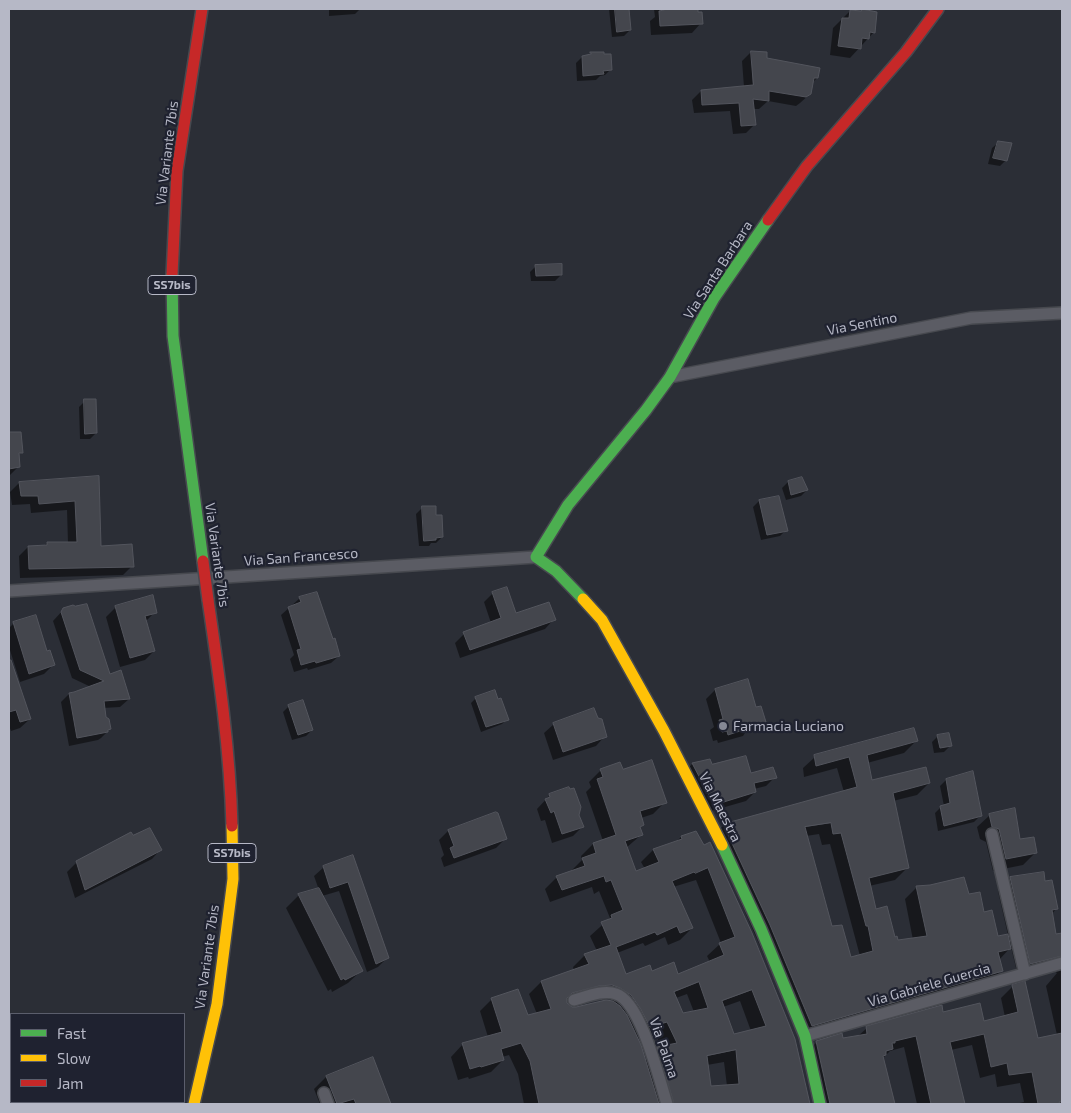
<!DOCTYPE html>
<html>
<head>
<meta charset="utf-8">
<style>
  body { margin:0 }
  #map { position:relative; width:1071px; height:1113px; overflow:hidden; background:#2b2e36; font-family:"Exo 2",sans-serif }
  canvas { display:block }
  .frame { position:absolute; inset:0; border:10px solid #b6b8c6; pointer-events:none }
  .legend { position:absolute; left:10px; top:1013px; width:175px; height:90px; box-sizing:border-box; background:#1f2230; border:1px solid #5b5e6c; margin:0; padding:6px 9px; list-style:none; font-size:15px; color:#b6b8c6 }
  .legend li { display:flex; align-items:center; gap:10px; height:25px }
  .legend b { width:25px; border:1px solid #5b5e6c }
</style>
</head>
<body>
<div id="map">
<canvas width="1071" height="1113"></canvas>
<div class="frame"></div>
<ul class="legend">
<li><b style="height:6px;background:#4caf50"></b>Fast</li>
<li><b style="height:6px;background:#ffc107"></b>Slow</li>
<li><b style="height:6px;background:#c62828"></b>Jam</li>
</ul>
</div>
<script>
const c = document.querySelector('canvas').getContext('2d');
c.lineJoin = 'round';
function paint(path, color) {
  c.fillStyle = color;
  c.fill(path, 'evenodd');
}
function trace(path, color, width, dash) {
  c.strokeStyle = color;
  c.lineWidth = width;
  c.lineCap = dash ? 'butt' : 'round';
  c.setLineDash(dash || []);
  c.stroke(path);
}
function write(font, color, halo, rows, align = 'center') {
  c.font = font + ' "Exo 2",sans-serif';
  c.lineWidth = 4.5;
  c.setLineDash([]);
  c.textBaseline = 'middle';
  c.strokeStyle = halo;
  c.fillStyle = color;
  for (const [text, x, y, turn = 0] of rows) {
    c.save();
    c.translate(x, y);
    c.rotate((+turn || 0) * Math.PI / 180);
    c.textAlign = isNaN(turn) ? turn : align;
    if (halo) c.strokeText(text, 0, 0);
    c.fillText(text, 0, 0);
    c.restore();
  }
}
const shadow = new Path2D(`
  M329,9H360L355,14L329,16Z
  M609,9H628L630,30L624,36L612,37Z
  M654,9H696L701,23L692,33L651,35L650,21L655,17Z
  M850,11L874,32L850,58L830,55L833,28Z
  M751,52L766,53V59L817,78L812,83L810,94L800,103L796,106L768,101L759,109H753L755,124L746,133L733,134L730,111L694,113L692,100L701,91L744,87L742,61Z
  M591,54L611,69L605,75L600,76L596,80L577,81L576,63L582,57L589,56Z
  M999,142L1006,160L1000,166L988,164L992,148Z
  M536,266L561,275L555,281H531L530,272Z
  M85,401L96,433L90,439H80L79,407Z
  M20,433L21,452L18,456V467L9,476V434Z
  M98,477L100,547L132,566L123,575L20,578L19,556L28,547L44,546L47,543H68L67,510L31,513L30,504L12,505L10,492L19,483Z
  M788,482L807,490L801,496L786,500L782,488Z
  M759,501L786,530L780,536L761,540L753,507Z
  M422,508L435,516L442,537L436,543H431L429,546H419L416,514Z
  M493,593L515,615L554,619L545,629L460,658L455,643L464,634L491,623L484,602Z
  M300,598L339,656L331,663L308,670L307,668L294,672L290,659L294,655L281,615Z
  M116,607L155,612L145,622L154,651L145,660L120,667L106,617Z
  M64,609L109,676L129,699L120,707L103,708L105,718L110,729L101,738L98,740L69,746L61,702L69,694L91,687L72,678L53,621Z
  M14,623L53,665L44,674L20,682L9,647V628Z
  M16,679L30,719L20,728L11,731L9,726V682Z
  M715,690L755,709L765,721L755,731L745,733L743,736L718,743L717,740L713,741L710,730L714,727L706,699Z
  M476,698L507,719L502,724L481,732L471,703Z
  M289,706L312,730L306,736L292,740L283,712Z
  M554,724L605,736L596,746L553,760L544,733Z
  M938,736L950,746L944,752L934,753L932,742Z
  M916,741L904,753L867,763L871,782L929,783L917,795L893,801L907,868L895,880L869,886L875,910L897,942L913,940L905,899L917,887L968,895L984,913L997,937L1008,935L998,891L1010,878L1044,882L1056,909L1052,914L1055,935L1062,934V1104H1015L1024,1102L1020,1083L997,1087L995,1074L980,1078L972,1045L951,1050L963,1104H917L904,1047L890,1051L883,1058L894,1104H815L805,1054L817,1042L858,1036L867,1028L943,1013L983,1022L1005,1017L1001,998L1013,986L1037,1039L1057,1035L1046,986L1057,973L1050,968L1018,976L1011,947L999,960L1001,971L989,983L800,1037L712,837L724,825L844,792L837,768L804,777L803,768L815,757ZM819,834L822,845L830,844L860,956L850,959L831,928L806,836Z
  M709,760L711,766L750,774L775,777L766,786L754,789L755,792L746,801L704,813L684,773L692,764Z
  M601,770L623,771L665,802L653,814L641,818L643,825L639,829L641,835L626,848L635,872L645,869L641,862L653,850L676,842L681,837L696,833L794,1039L809,1104H524L518,1074L509,1055L502,1057L503,1060L491,1072L469,1079L468,1077L458,1080L451,1057L463,1044L488,1037L480,1011L492,999L527,1017L537,1014L529,994L541,982L574,970L573,967L585,955L597,951L590,936L610,918L599,891L594,894L592,887L550,902L545,889L557,877L571,871L582,860L581,856L593,844L603,841L586,792L591,787L589,782ZM696,880L721,943L707,956L710,962L678,976L651,972L625,976L617,953L643,943L645,946L665,937L668,945L680,940L692,928L673,887ZM687,994L694,1012L682,1014L676,998ZM601,997L611,1000L573,1009L567,1006L566,1002ZM740,1001L751,1031L733,1036L723,1007ZM655,1034L662,1047L658,1048L645,1061L637,1039ZM724,1062L727,1086L709,1087L707,1065Z
  M946,780L980,816L974,822L938,831L935,813L941,807L944,806L940,786Z
  M570,791L583,826L573,836L552,843L545,820L541,821L537,809L550,795Z
  M990,815L1036,852L1023,865L993,871L986,842L980,839L977,827Z
  M448,831L505,839L496,848L444,867L441,858L444,855L439,840Z
  M161,849L152,859L75,898L67,872L77,862Z
  M352,857L387,958L378,967L367,972L339,891L322,896L361,971L348,983L332,992L331,989L328,991L286,908L299,895L319,890L314,876L324,867Z
  M372,1059L390,1104H320L314,1089L326,1077Z`);
const building = new Path2D(`
  M615,9H629L631,30L617,32Z
  M664,9H698V12H702L703,24L660,26L659,11L664,10Z
  M862,9L877,12L875,33L870,32L869,39L862,38L861,49L838,46L842,18H849L850,10L861,11Z
  M751,51L767,52V58L820,68L818,78H814L811,94L806,97L769,91V101L753,99L756,125L741,126L739,103L702,105L701,90L753,85Z
  M590,52H604V54H611L612,70L603,71L604,74L583,76L582,56L591,54Z
  M998,141L1012,143L1007,161L993,158Z
  M562,264V275L536,276L535,265Z
  M84,399H96L97,433L85,434Z
  M9,432H21L23,453H19L20,467L9,469Z
  M99,476L101,546L132,544L134,567L29,569L28,546L47,545V542H77L75,501L39,504L38,496H21L19,482Z
  M802,477L808,490L791,495L788,481Z
  M779,496L788,531L767,535L759,500Z
  M422,506H436V515H442L443,537L436,538V540L424,541Z
  M507,587L516,613L549,602L556,620L470,650L463,632L501,618L492,592Z
  M317,592L333,639L335,638L340,656L316,663L315,661L301,665L297,650L301,649L288,607L301,602L299,597Z
  M153,595L157,613L145,616L155,651L130,658L115,606Z
  M87,604L110,674L121,670L130,699L104,701L106,717L109,719L111,729L108,730V732L77,738L69,693L74,692L104,681L80,670L61,612L63,608L73,605L75,606Z
  M36,615L47,651L50,650L55,665L29,674L13,622Z
  M9,660H11L31,719L20,722L16,710L9,712Z
  M748,679L756,707L761,706L766,722L728,735L727,731L722,732L719,720L723,719L715,689Z
  M495,690L498,699L501,698L509,720L486,727L475,697Z
  M303,700L313,730L298,735L288,705Z
  M594,708L598,718L602,719L607,737L563,752L553,723Z
  M914,728L918,741L867,755L872,780L926,767L930,783L893,793L909,868L869,878L876,909L887,906L895,937L897,936L898,940L927,936L916,886L930,885L964,877L969,894L980,892L984,912L992,910L998,936L1008,934L1011,949L998,952L1003,971L812,1026L770,925L723,824L857,787L849,757L816,766L814,755ZM831,823L833,834L841,833L866,926H868L873,951L851,957L842,925L832,926L805,827Z
  M949,733L952,746L940,748L937,735Z
  M746,756L751,773L773,767L777,778L754,783L756,792L714,805L692,763L710,759L712,764Z
  M652,760L667,803L640,811L644,825L640,827L643,835L625,841L636,871L659,862L653,849L682,839L681,836L696,831L704,845L710,842L752,933L795,1039L810,1104H674L657,1047L677,1043L667,1022L650,1027L640,1008L631,995L620,988L612,985L599,986L572,993L567,998V1003L572,1007H576L606,1000L613,1001L620,1006L627,1015L641,1045L659,1104H539L530,1061L521,1043L501,1049L504,1060L481,1067L480,1066L470,1069L462,1043L502,1032L491,998L518,989L528,1015L551,1009L541,981L589,964L584,954L611,945L601,922L612,918L611,915L623,910L611,880L606,882L604,876L562,890L556,876L585,866L582,858L596,853L593,843L616,835L597,779L603,777L600,769L620,762L623,769ZM708,868L735,937L719,943L724,955L678,974L674,962L652,971L650,965L626,974L616,947L655,932L657,935L677,926L680,933L693,928L672,881L694,872L695,873ZM699,982L708,1008L683,1013L674,992ZM752,990L766,1026L734,1034L722,1001ZM736,1050L739,1084L711,1086L707,1056Z
  M973,771L982,816L944,826L940,806L950,803L946,779Z
  M569,787L570,789L574,788L581,807L579,815L584,827L562,834L554,811L551,813L545,799L550,797L549,794Z
  M1015,808L1020,839L1034,837L1037,853L1006,859L999,829L992,827L989,814Z
  M496,812L498,813L507,839L454,858L450,848L454,846L448,830Z
  M150,828L162,850L85,890L76,861L131,832L133,835Z
  M353,855L389,958L376,964L348,882L330,888L323,866Z
  M1044,872L1045,881L1052,880L1058,909L1052,910L1056,934L1062,933V956L1030,964L1010,877Z
  M319,888L363,971L345,980L344,978L341,980L298,894Z
  M1025,981L1038,1038L1062,1033V1102H1059L1060,1104H1038L1032,1072L1009,1075L1007,1063L991,1067L984,1034L950,1042L965,1104H931L916,1036L895,1041V1043H892L893,1049L886,1051V1055L883,1056L895,1104H830L816,1041L842,1033L843,1038L867,1034L866,1026L942,1005L943,1012L980,1003L984,1021L1018,1012L1012,985Z
  M373,1057L391,1104H356L354,1099L337,1104L326,1076Z`);
const street = new Path2D(`
  M670,377L971,318L1062,313
  M9,591L536,557
  M992,834L1025,974
  M574,1000C585,997 604,989 616,994C641,1002 659,1079 667,1104
  M805,1036L1062,963
  M324,1093L328,1104`);
const fast = new Path2D(`
  M172,275L173,336L203,561
  M583,599L556,571L536,557L568,505L646,410L670,377L714,298L768,220
  M722,845L761,929L805,1036L820,1104`);
const slow = new Path2D(`
  M583,599L602,620L664,731L722,845
  M194,1104L217,1004L233,879L232,826`);
const jam = new Path2D(`
  M768,220L807,166L906,52L938,9
  M172,275L177,171L202,9
  M208,600C219,675 230,750 232,826`);
const jamBridge = new Path2D(`
  M203,561L208,600`);
const markers = [
  [723,726,5,"#858894"]
];
const shields = [
  [172,285,48],
  [232,853,48]
];
const shieldNames = [
  ["SS7bis",172,285],
  ["SS7bis",232,853]
];
const streetNames = [
  ["Via Variante 7bis",167,153,-83],
  ["Via Santa Barbara",718,270,-57],
  ["Via Sentino",862,324,-11],
  ["Via Variante 7bis",217,555,82],
  ["Via San Francesco",301,557,-4],
  ["Via Maestra",720,807,63],
  ["Via Variante 7bis",207,957,-82],
  ["Via Gabriele Guercia",929,985,-16],
  ["Via Palma",664,1048,71]
];
const poiNames = [
  ["Farmacia Luciano",733,726]
];
paint(shadow, '#0007');
paint(building, '#44464d');
trace(building, '#53555d', 1);
trace(street, '#47494f', 14);
trace(fast, '#47494f', 14);
trace(slow, '#47494f', 14);
trace(jam, '#47494f', 14);
trace(street, '#5b5c64', 11);
trace(fast, '#4caf50', 11);
trace(slow, '#ffc107', 11);
trace(jam, '#c62828', 11);
trace(jamBridge, '#494b53', 14, []);
trace(jamBridge, '#c62828', 11);
for (const [x, y, r, color] of markers) {
  const dot = new Path2D();
  dot.arc(x, y, r, 0, 2 * Math.PI);
  c.fillStyle = color;
  c.fill(dot);
  trace(dot, '#1f2230', 2);
}
for (const [x, y, w] of shields) {
  const box = new Path2D();
  box.roundRect(x - w / 2, y - 9.5, w, 19, 4);
  c.fillStyle = '#1f2230';
  c.fill(box);
  trace(box, '#b6b8c6', 1);
}
write('bold 12px', '#b6b8c6', null, shieldNames);
write('14px', '#b6b8c6', '#1f2230', streetNames);
write('14px', '#b6b8c6', '#1f2230', poiNames, 'left');
</script>
</body>
</html>
